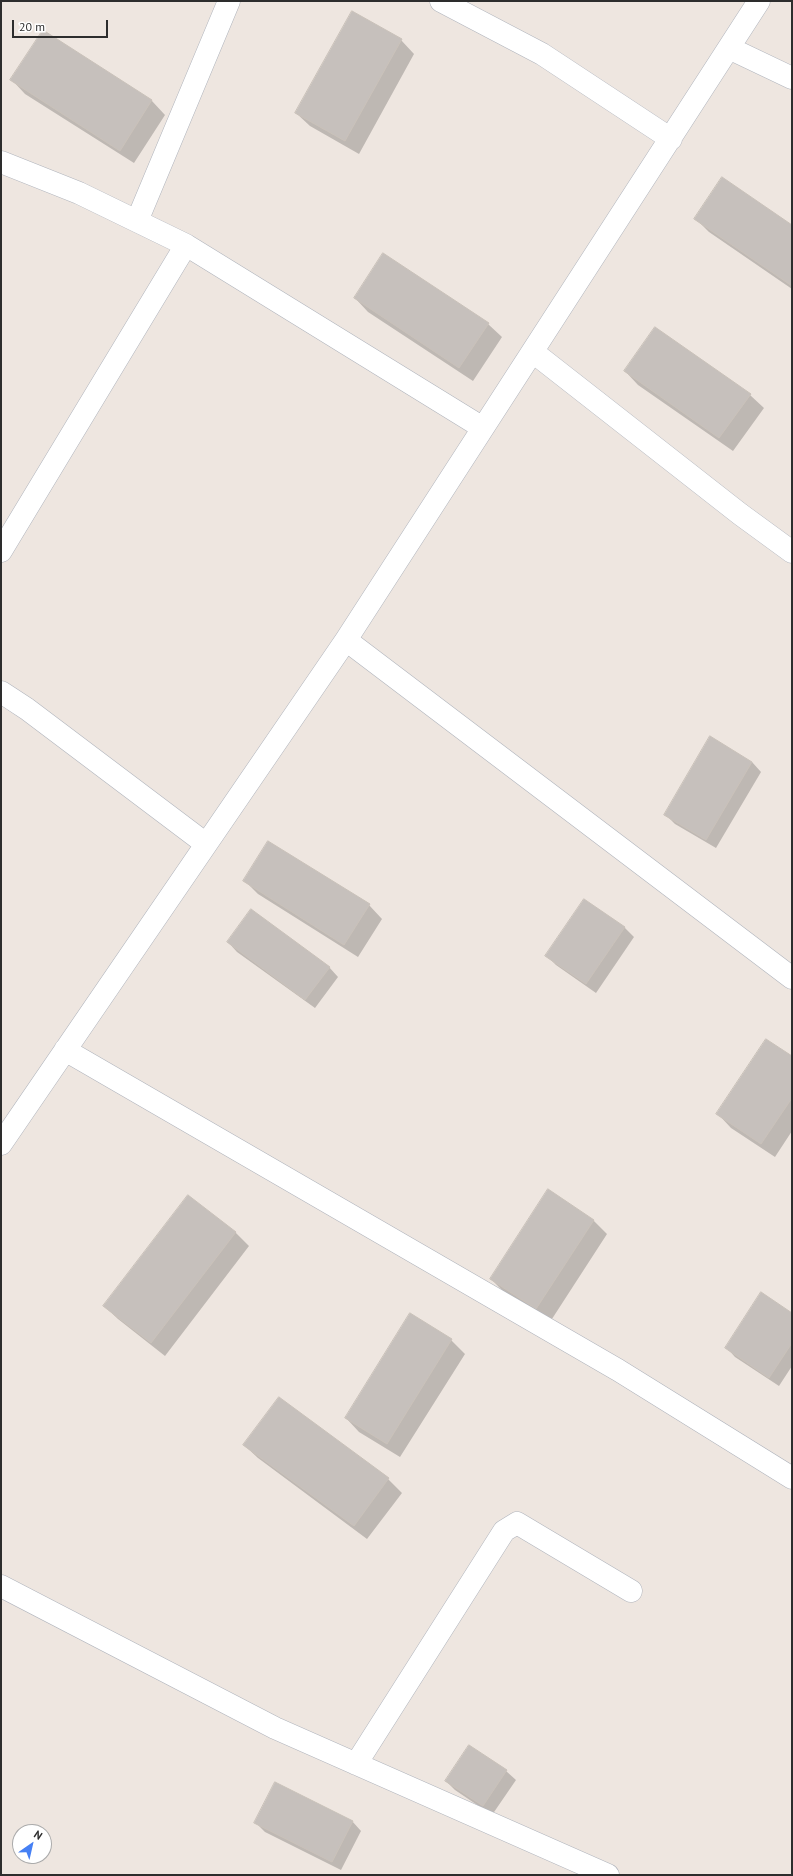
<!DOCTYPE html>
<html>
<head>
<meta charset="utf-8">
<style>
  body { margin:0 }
  #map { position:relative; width:793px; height:1876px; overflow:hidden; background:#eee6e0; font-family:"PT Sans",sans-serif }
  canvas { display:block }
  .frame { position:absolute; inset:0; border:2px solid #2d2d2d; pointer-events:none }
  .north { position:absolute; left:12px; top:1824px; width:40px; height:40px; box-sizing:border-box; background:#fff; border:1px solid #ababab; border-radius:50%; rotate:34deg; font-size:11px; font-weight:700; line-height:16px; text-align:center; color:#2d2d2d }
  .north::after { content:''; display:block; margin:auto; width:14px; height:18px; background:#4680f4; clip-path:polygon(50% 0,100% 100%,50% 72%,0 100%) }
  .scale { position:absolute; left:12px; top:20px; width:96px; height:18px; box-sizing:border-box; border:2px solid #2d2d2d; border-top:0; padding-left:5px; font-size:12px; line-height:14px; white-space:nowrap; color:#2d2d2d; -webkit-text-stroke:3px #fff; paint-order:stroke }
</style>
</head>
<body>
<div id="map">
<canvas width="793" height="1876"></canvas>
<div class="frame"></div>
<div class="north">N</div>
<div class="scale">20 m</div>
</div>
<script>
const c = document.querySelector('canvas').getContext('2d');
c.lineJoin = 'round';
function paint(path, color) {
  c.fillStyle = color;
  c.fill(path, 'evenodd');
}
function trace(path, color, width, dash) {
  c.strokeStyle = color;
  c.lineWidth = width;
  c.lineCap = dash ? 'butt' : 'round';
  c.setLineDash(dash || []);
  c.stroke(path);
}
const shadow = new Path2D(`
  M43,31L152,101L165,115L134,163L25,94L12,80Z
  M401,40L414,54L359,154L310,126L296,113Z
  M696,219L792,226V289L709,232Z
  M355,298L488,324L502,337L473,381L368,312Z
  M655,328L750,395L764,408L733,451L638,385L625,371Z
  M752,762L761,772L716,848L675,824L666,815Z
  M244,880L369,905L382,919L358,957L258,894Z
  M584,901L625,928L634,937L596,993L556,965L547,956Z
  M228,942L329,967L338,977L315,1008L237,952Z
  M792,1058V1131L775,1157L731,1128L718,1114Z
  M593,1220L607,1234L550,1322L504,1292L491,1279Z
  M235,1232L249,1246L165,1356L118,1319L104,1306Z
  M792,1314V1366L779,1386L735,1357L726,1347Z
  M411,1315L451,1340L465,1354L400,1457L359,1432L346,1418Z
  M279,1398L388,1479L402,1493L367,1539L258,1458L244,1445Z
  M469,1746L506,1771L516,1780L492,1815L455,1790L446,1781Z
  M352,1821L361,1831L341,1870L265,1832L256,1823Z`);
const building = new Path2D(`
  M352,11L402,39L345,141L295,113Z
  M43,30L152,100L120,151L10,80Z
  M722,177L792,225V286L694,219Z
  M383,253L489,323L459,368L354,298Z
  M655,327L751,394L719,438L624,371Z
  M710,736L752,762L706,840L664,815Z
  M268,841L370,904L344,945L243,881Z
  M584,899L625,927L586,984L545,956Z
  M251,909L330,967L305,1000L227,942Z
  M766,1039L792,1056V1098L761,1144L716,1114Z
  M548,1189L594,1220L536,1309L490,1279Z
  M188,1195L236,1232L151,1343L103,1306Z
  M761,1292L792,1313V1343L769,1378L725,1348Z
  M410,1313L452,1339L387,1444L345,1418Z
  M279,1397L389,1478L354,1526L243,1445Z
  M469,1745L507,1770L483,1806L445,1781Z
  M275,1782L353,1821L332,1862L254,1823Z`);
const minor = new Path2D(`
  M441,1L542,54L671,139
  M729,48L792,78
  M1,162L79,193L186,245L483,428
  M137,221L229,1
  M533,352L740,514L792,552
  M1,551L186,245
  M346,640L792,978
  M1,692L27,709L206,844
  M65,1050L618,1370L792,1478
  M1,1144L346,640L759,1
  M1,1586L275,1728L608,1875
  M356,1764L504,1531L517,1523L631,1591`);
paint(shadow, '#0003');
paint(building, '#c6c0bc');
trace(building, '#c9c1b9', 1);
trace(minor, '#b0b4bc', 23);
trace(minor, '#fff', 22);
</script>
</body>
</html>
